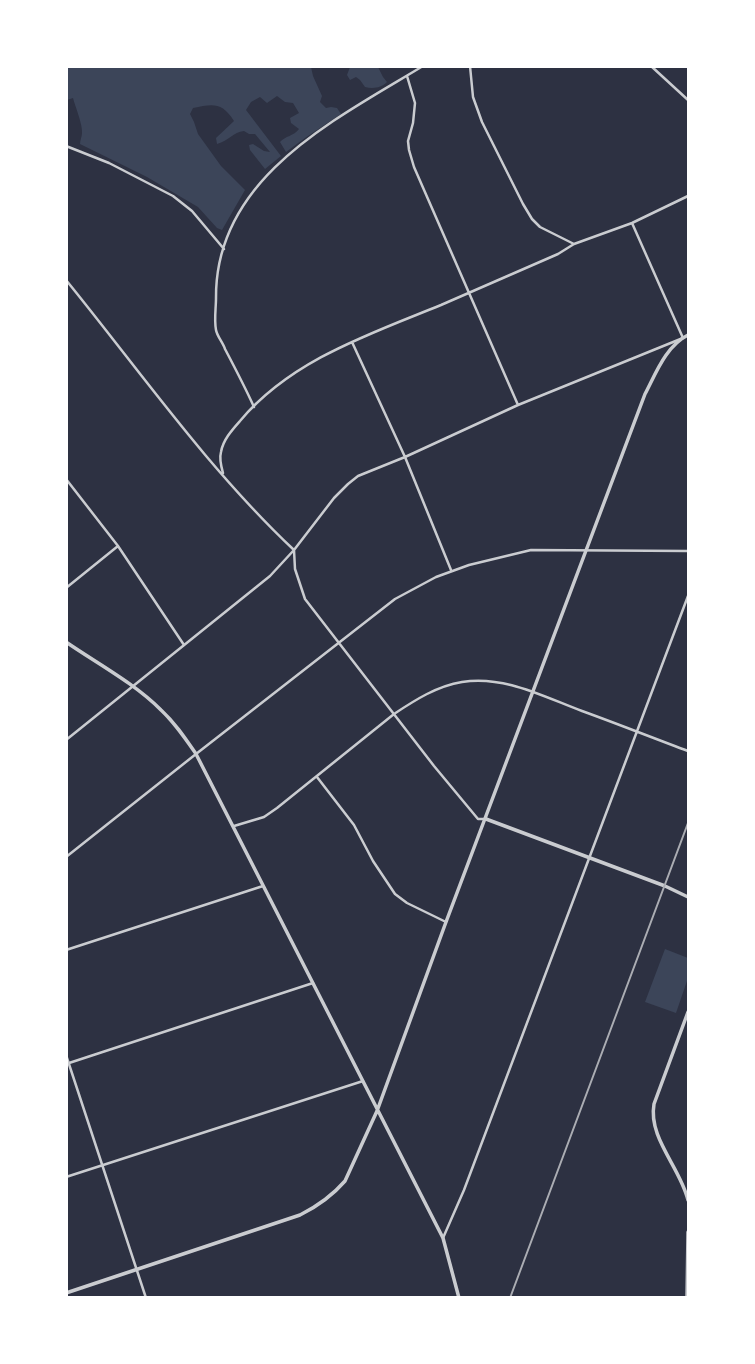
<!DOCTYPE html>
<html>
<head>
<meta charset="utf-8">
<style>
  body { margin:0 }
  #map { position:relative; width:755px; height:1364px; overflow:hidden; background:#2d3142; font-family:"PT Sans",sans-serif }
  canvas { display:block }
  .frame { position:absolute; inset:0; border:68px solid #fff; pointer-events:none }
</style>
</head>
<body>
<div id="map">
<canvas width="755" height="1364"></canvas>
<div class="frame"></div>
</div>
<script>
const c = document.querySelector('canvas').getContext('2d');
c.lineJoin = 'round';
function paint(path, color) {
  c.fillStyle = color;
  c.fill(path, 'evenodd');
}
function trace(path, color, width, dash) {
  c.strokeStyle = color;
  c.lineWidth = width;
  c.lineCap = dash ? 'butt' : 'round';
  c.setLineDash(dash || []);
  c.stroke(path);
}
const green = new Path2D(`
  M66,67H311L313,76L322,96L320,102L326,108L331,107L337,108L341,114L305,138L286,152L280,142C285,136 294,136 299,129L291,123L290,118L299,113L293,103L285,102L277,96L267,103L260,97L251,102L246,110L281,156L265,169L250,150L249,145L253,144L264,151L270,152L255,134H249L244,131C233,132 229,141 217,144L216,138L234,121C222,102 213,104 193,108L190,114L194,122L198,134L221,166L245,190L222,230L217,228L198,207L147,177L80,144C80,140 82,137 82,133C83,125 75,106 73,98L67,100Z
  M350,67H378L383,77L387,82C381,88 373,89 365,87L360,80L356,77L350,80L347,75Z
  M665,949L688,958V978L676,1013L645,1002Z`);
const minor = new Path2D(`
  M470,66L473,97L482,122L523,204L532,219L540,227L574,244
  M651,66L688,100
  M407,76L415,103L413,123L408,141L409,150L414,167L518,405
  M66,146L109,163L173,196L192,211L224,249
  M66,280C140,371 208,469 294,550L295,569L305,599L434,766L478,819H484
  M352,342L405,457L451,570
  M254,407C245,387 235,368 225,349C223,343 217,336 216,330C214,320 216,308 216,298C215,178 334,120 423,66
  M223,473C221,466 219,459 221,452C223,440 232,430 240,421C291,360 370,334 441,305C480,288 519,271 558,254L574,244L632,223L688,196
  M66,479L118,546L184,645
  M66,588L118,546
  M66,740L270,576L294,550L334,498L348,484L358,476L405,457L518,405L683,338L632,223
  M317,777L354,825L373,861L395,894L407,903L446,922
  M234,826L264,817L277,808L394,714C415,700 437,686 462,682C504,675 544,697 582,711C618,724 653,738 688,751
  M66,857L196,754L395,599L436,577L469,565L531,550L688,551
  M66,950L263,886
  M66,1055L146,1298
  M66,1064L313,983
  M66,1177L363,1081
  M443,1238L464,1190L688,596`);
const tertiary = new Path2D(`
  M66,642C98,664 134,683 161,710C175,723 185,738 196,754L443,1238L459,1298
  M486,819L665,886L688,897
  M688,1012L654,1104C648,1138 680,1167 688,1200
  M66,1293L300,1215C318,1206 332,1196 345,1181L377,1111L446,922L645,394C656,373 666,346 688,335
  M687,1298L688,1232`);
const rail = new Path2D(`
  M510,1298L688,823`);
paint(green, '#3c4559');
trace(minor, '#caccd0', 2.5);
trace(tertiary, '#caccd0', 3.5);
trace(rail, '#abadb3', 2);
</script>
</body>
</html>
